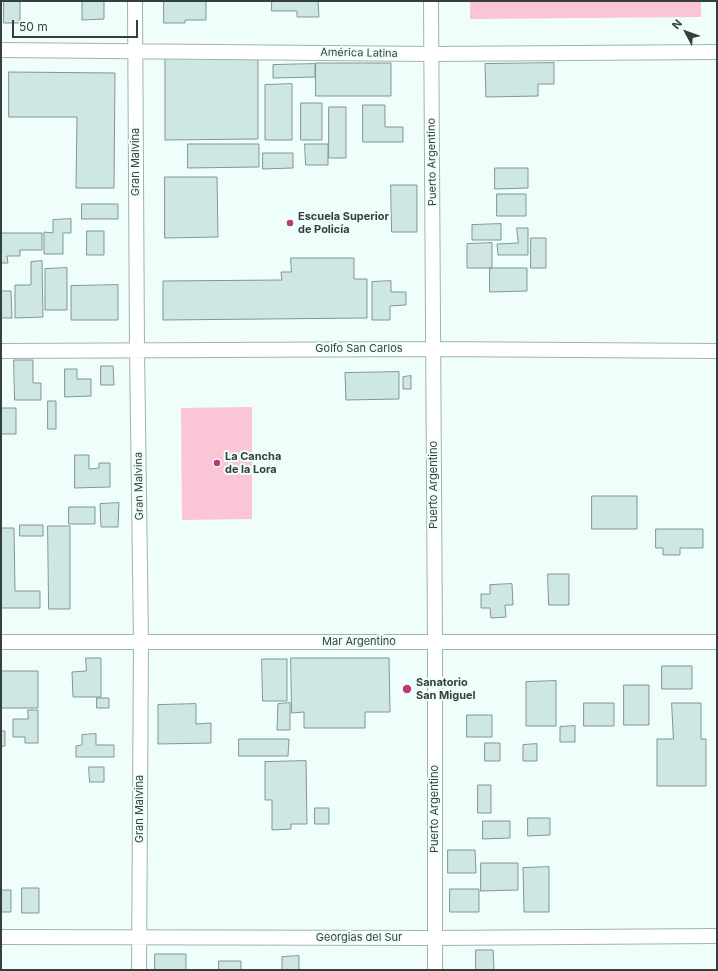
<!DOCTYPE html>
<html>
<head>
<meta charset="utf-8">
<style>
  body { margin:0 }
  #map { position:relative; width:718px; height:971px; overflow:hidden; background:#effefb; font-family:Inter,sans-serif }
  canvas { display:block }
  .frame { position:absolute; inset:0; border:2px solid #353f3d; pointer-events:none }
  .north { position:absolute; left:666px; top:12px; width:40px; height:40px; -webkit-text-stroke:3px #effefb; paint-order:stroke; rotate:311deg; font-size:11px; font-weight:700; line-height:16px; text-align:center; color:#353f3d }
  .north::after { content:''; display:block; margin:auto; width:14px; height:18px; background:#353f3d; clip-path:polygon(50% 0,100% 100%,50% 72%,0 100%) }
  .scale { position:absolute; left:12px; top:20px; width:126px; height:18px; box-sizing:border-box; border:2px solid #353f3d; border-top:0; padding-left:5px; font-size:12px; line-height:14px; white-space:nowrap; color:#353f3d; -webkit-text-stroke:3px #effefb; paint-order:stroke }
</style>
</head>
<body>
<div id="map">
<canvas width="718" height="971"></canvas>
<div class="frame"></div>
<div class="north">N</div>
<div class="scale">50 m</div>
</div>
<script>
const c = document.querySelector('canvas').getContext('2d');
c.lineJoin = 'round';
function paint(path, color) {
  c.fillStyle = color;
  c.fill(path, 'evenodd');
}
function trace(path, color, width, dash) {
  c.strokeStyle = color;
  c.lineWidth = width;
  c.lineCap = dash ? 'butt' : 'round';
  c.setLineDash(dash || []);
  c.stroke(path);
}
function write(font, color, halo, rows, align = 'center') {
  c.font = font + ' Inter,sans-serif';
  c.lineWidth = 4;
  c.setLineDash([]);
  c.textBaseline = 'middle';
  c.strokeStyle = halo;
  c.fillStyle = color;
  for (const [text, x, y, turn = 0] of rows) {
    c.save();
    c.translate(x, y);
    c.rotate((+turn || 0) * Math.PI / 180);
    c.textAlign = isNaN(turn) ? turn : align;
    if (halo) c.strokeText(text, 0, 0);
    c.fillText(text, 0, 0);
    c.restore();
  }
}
const green = new Path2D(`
  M470,1H701V17L470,19Z
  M252,407V519L182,520L181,408Z`);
const building = new Path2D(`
  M4,1H20V23H4Z
  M104,1V19L82,20V2Z
  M164,1H206V20H185V23H164Z
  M272,1H318L319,17H297V11H272Z
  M258,56V139L165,140V57Z
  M316,63H391V96H316Z
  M554,63V84H538V96L486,97L485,64Z
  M315,64V77L273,78V65Z
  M9,72L115,73L114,188H76L77,117H9Z
  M292,84V140H265V85Z
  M301,103H322V140H301Z
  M363,105H385V127H403V142H363Z
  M329,107H346V158H329Z
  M188,144H259V167L188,168Z
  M305,144H328V165H306Z
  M263,153H293V168L263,169Z
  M495,168H528V188L495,189Z
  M165,177H217L218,237L165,238Z
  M391,185H417V232H392Z
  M497,194H526V216H497Z
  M82,204H118V219H82Z
  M71,219V233H63V254H44V232L53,233V220Z
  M501,224V240H472V225Z
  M517,228H528V255H498L497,244L518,243Z
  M87,231H104V255H87Z
  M1,233H42V250H20V256H7L8,263H1Z
  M531,238H546V268H531Z
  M492,243V268H467V244Z
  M291,258H354V279H367V318L163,320V281L282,280L281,272H291Z
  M42,261L43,317L15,318V285H31V262Z
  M67,268V310H45V269Z
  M490,268H527V291L490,292Z
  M391,281V292H406V305L390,306V320H372V282Z
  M118,285V320H71V286Z
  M1,291H11L12,318H1Z
  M14,360H33V383H41V400H15Z
  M101,366H113L114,385H101Z
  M65,369H77V379H91V396L65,397Z
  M399,372V399L346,400L345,373Z
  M411,376V389H403V377Z
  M48,401H56V429H48Z
  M1,408H16V434H1Z
  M75,455H89V469L99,468V463H110V487L75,488Z
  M592,496H637V529H592Z
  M119,503L118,527H101L100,504Z
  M69,507H95V524H69Z
  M20,525H43V536H20Z
  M48,526H70V609H49Z
  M1,528H14L15,591H40V608H1Z
  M656,529H703V548H680V555H663V548H656Z
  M548,574H569V605H549Z
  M512,584L513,605H505L506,617L491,618L490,608H481V594H490V585Z
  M86,658H101V697H73L72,672L86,671Z
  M291,658H389L390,712H365V728H304V712L292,713Z
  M262,659H287V701H263Z
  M662,666H692V689H662Z
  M1,671H38V708H1Z
  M556,681V726H526V682Z
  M624,685H649V725H624Z
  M97,698H109V708H97Z
  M290,703V730H277L278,704Z
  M584,703H614V726H584Z
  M672,703H701V739H706V786H657V739H673Z
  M196,704V724L211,723V743L158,744V705Z
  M28,710H38V743H25V737H13V719H28Z
  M467,715H492V737H467Z
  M575,726V742H560V727Z
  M1,731H5V746H1Z
  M96,734V745H114V757H76V746L82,745V735Z
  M239,739H289L288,756H239Z
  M485,743H500V761H485Z
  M537,744V761H523V745Z
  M306,761L307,824H291V829L272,830V800H265V762Z
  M89,767H104V782H90Z
  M478,785H491V813H478Z
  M315,808H329V824H315Z
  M528,818H550V835L528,836Z
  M483,821H510V838L483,839Z
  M448,850H475L476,873H448Z
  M481,863H518V890L481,891Z
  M549,867V912H524L523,868Z
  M22,888H39V913H22Z
  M450,889H479V912H450Z
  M1,890H11V912H1Z
  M476,950H493L494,970H476Z
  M155,954H186V970H155Z
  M299,956V970H282V957Z
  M219,961H241V970H219Z`);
const street = new Path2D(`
  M135,1L137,349L141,642L139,970
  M431,1L435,642V970
  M1,50L431,54L717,52
  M1,351L433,349L717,351
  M1,642H717
  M1,937L435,938L717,936`);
const markers = [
  [290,223,4,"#be3778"],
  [217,463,4,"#be3778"],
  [407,689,5,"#be3778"]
];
const streetNames = [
  ["América Latina",359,53,1],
  ["Gran Malvina",136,162,-90],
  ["Puerto Argentino",432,162,-91],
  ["Golfo San Carlos",359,349],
  ["Puerto Argentino",434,485,-90],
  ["Gran Malvina",139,486,-91],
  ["Mar Argentino",359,642],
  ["Gran Malvina",140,809,-90],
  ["Puerto Argentino",435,809,-90],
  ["Georgias del Sur",359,938]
];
const poiNames = [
  ["Escuela Superior",298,217],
  ["de Policía",298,230],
  ["La Cancha",225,457],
  ["de la Lora",225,470],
  ["Sanatorio",416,683],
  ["San Miguel",416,696]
];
paint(green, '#f9c5d7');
paint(building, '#cee7e2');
trace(building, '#809793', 1);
trace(street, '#9db4af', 16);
trace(street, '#fff', 14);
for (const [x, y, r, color] of markers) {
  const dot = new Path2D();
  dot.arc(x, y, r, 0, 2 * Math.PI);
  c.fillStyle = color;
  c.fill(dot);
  trace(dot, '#effefb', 1.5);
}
write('11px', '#353f3d', '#effefb', streetNames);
write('bold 11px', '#353f3d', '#effefb', poiNames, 'left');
</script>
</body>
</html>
